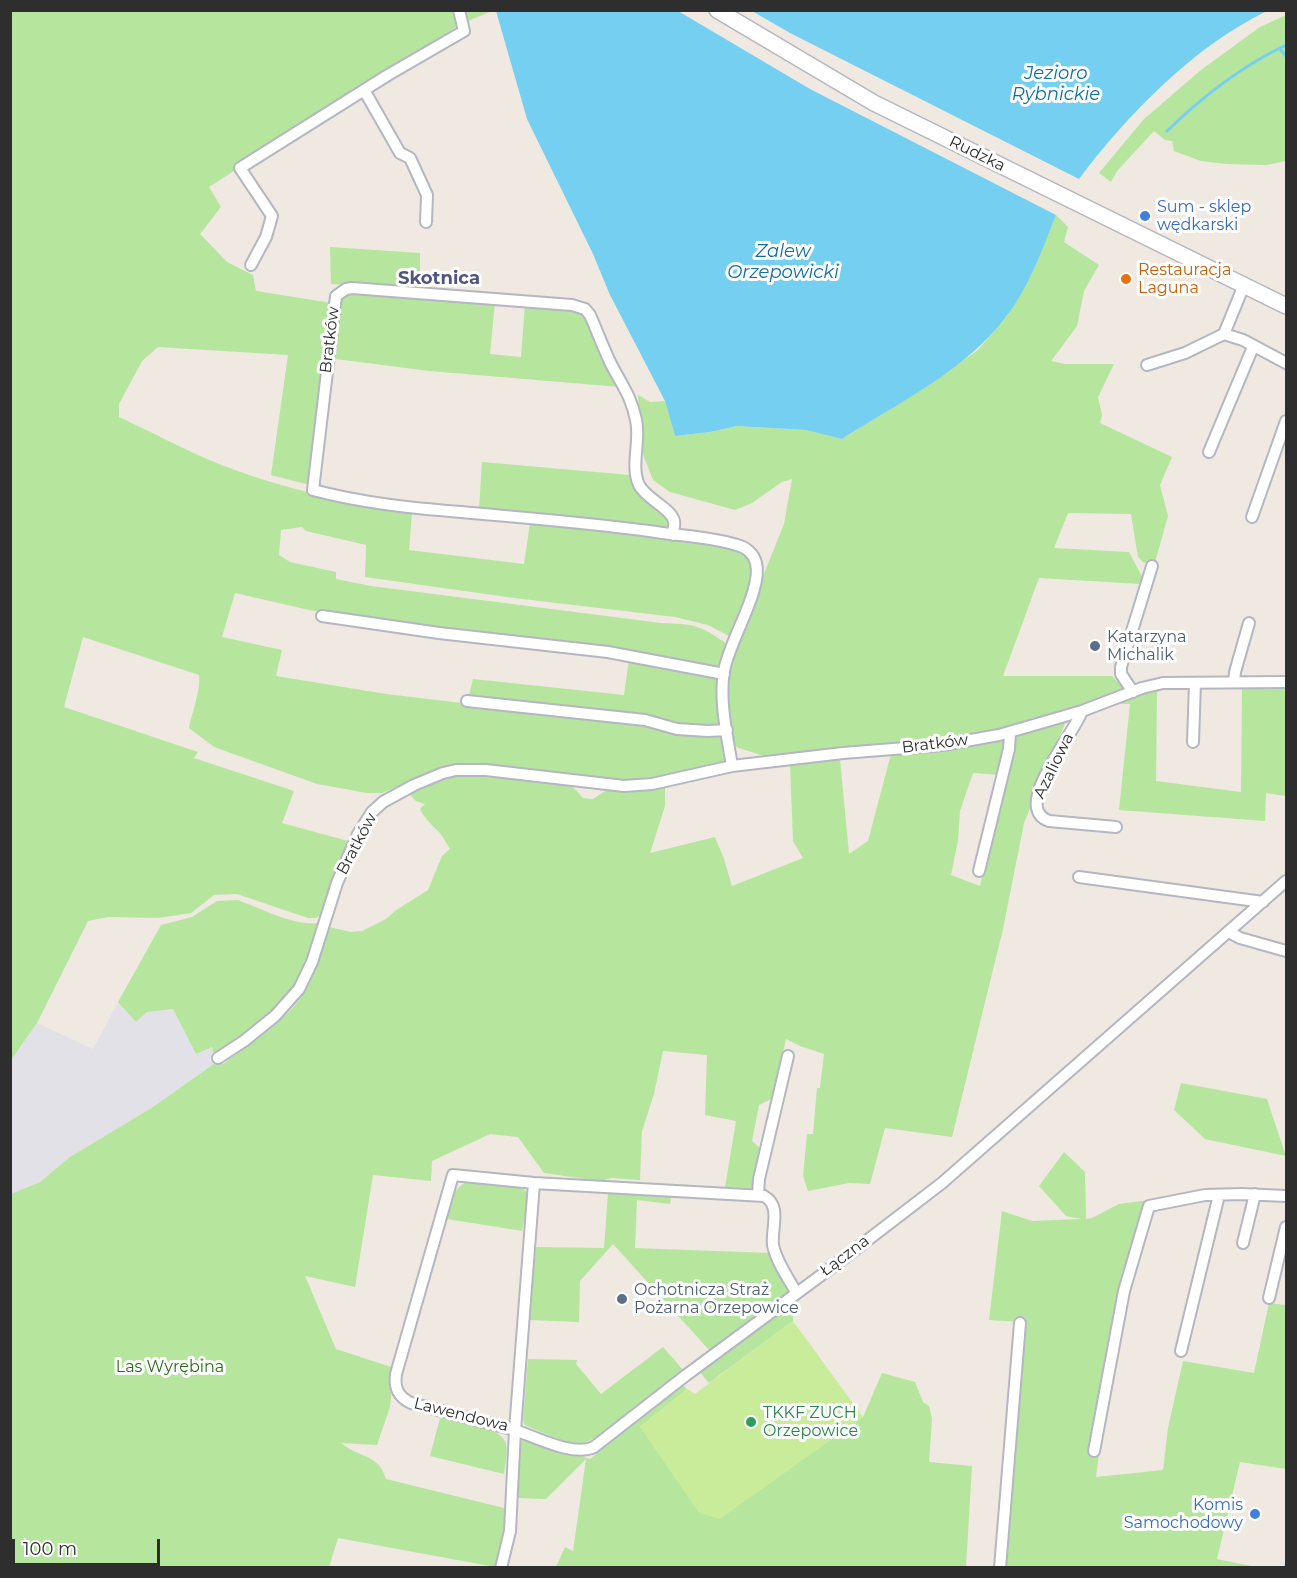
<!DOCTYPE html>
<html>
<head>
<meta charset="utf-8">
<style>
  body { margin:0 }
  #map { position:relative; width:1297px; height:1578px; overflow:hidden; background:#efe9e1; font-family:Montserrat,sans-serif }
  canvas { display:block }
  .frame { position:absolute; inset:0; border:12px solid #2e2e2e; pointer-events:none }
  .scale { position:absolute; left:12px; top:1539px; width:148px; height:27px; box-sizing:border-box; border:3px solid #2e2e2e; border-top:0; padding-left:8px; font-size:18px; line-height:21px; white-space:nowrap; color:#2e2e2e; -webkit-text-stroke:4px #fff; paint-order:stroke }
</style>
</head>
<body>
<div id="map">
<canvas width="1297" height="1578"></canvas>
<div class="frame"></div>
<div class="scale">100 m</div>
</div>
<script>
const c = document.querySelector('canvas').getContext('2d');
c.lineJoin = 'round';
function paint(path, color) {
  c.fillStyle = color;
  c.fill(path, 'evenodd');
}
function trace(path, color, width, dash) {
  c.strokeStyle = color;
  c.lineWidth = width;
  c.lineCap = dash ? 'butt' : 'round';
  c.setLineDash(dash || []);
  c.stroke(path);
}
function write(font, color, halo, rows, align = 'center') {
  c.font = font + ' Montserrat,sans-serif';
  c.lineWidth = 6;
  c.setLineDash([]);
  c.textBaseline = 'middle';
  c.strokeStyle = halo;
  c.fillStyle = color;
  for (const [text, x, y, turn = 0] of rows) {
    c.save();
    c.translate(x, y);
    c.rotate((+turn || 0) * Math.PI / 180);
    c.textAlign = isNaN(turn) ? turn : align;
    if (halo) c.strokeText(text, 0, 0);
    c.fillText(text, 0, 0);
    c.restore();
  }
}
const industrial = new Path2D(`
  M118,1002L136,1022L147,1012L173,1009L196,1054L212,1047L215,1063L153,1107L70,1157L40,1182L11,1194V1060L37,1023L93,1049Z`);
const green = new Path2D(`
  M11,11H492L461,24L209,187L221,207L200,234L227,262L253,275L256,291L332,303L310,485L271,475L288,355L158,347L142,361L119,404V417C154,433 188,452 224,466C287,490 346,502 412,513L409,550L524,564L530,523L712,544L739,549L752,559V578L729,636L708,625L675,617L514,598L365,577L366,545L306,531L302,527L281,530L279,555L290,562L336,572V579L371,586L661,623C694,624 700,625 727,644L721,664L713,669L632,650L511,637L309,610L235,593L222,637L282,650L276,676L386,694L479,705L528,713L724,735L726,755L724,761L631,785L476,763L454,764L444,766L382,793H367L317,784L214,747L189,728C192,712 201,690 199,675L83,637L64,707L198,752L194,758L294,791L282,823L348,841L322,914L316,918H308L237,894L214,895L191,913L158,918L108,917L88,921L37,1023L11,1060Z
  M1286,15V161L1266,165L1226,164L1201,161L1174,151L1172,141L1165,140L1154,131L1117,171L1111,182L1099,173L1144,119L1201,70L1260,27Z
  M1056,215L1068,227L1064,242L1099,265L1084,291L1077,326L1051,361L1065,364H1114L1098,397L1102,415L1100,423L1172,457L1160,485L1168,516L1155,562L1144,563L1138,557L1131,514L1068,513L1054,548L1129,552L1144,580L1140,584L1039,578L1003,676H1112L1127,691L1076,709L968,737L911,741L767,757L733,746C728,713 726,678 735,646L784,524L792,479L782,482L752,503L735,510L670,492L653,480L644,457L640,434L638,395L650,402L665,401L675,436L710,432L737,426L806,430L842,439L927,386L978,350L1007,316L1032,273Z
  M330,247L420,253V289L331,284Z
  M344,293L495,302L490,354L521,357L525,304L573,308L585,314L620,387L429,371L336,359L339,298Z
  M482,462L630,475L642,495L668,519L667,529L479,509Z
  M629,659L714,676L719,684L722,726L706,728L468,699L473,679L624,695Z
  M1286,687V796L1266,793L1265,821L1119,810L1130,704H1114L1148,690L1164,689L1157,692L1156,781L1241,792L1242,689Z
  M1066,721L1024,823L1003,929L952,1137L885,1128L870,1184L849,1183L808,1191L803,1176L807,1134H813L817,1088H820L824,1054L800,1046L786,1039L773,1098L759,1105L752,1141L762,1150L754,1188L725,1187L736,1121L705,1115L707,1055L663,1051L654,1094L642,1131L640,1180L612,1178L600,1181L544,1173L518,1137L490,1134L432,1161L431,1181L373,1175L355,1287L305,1276L336,1349L394,1368L390,1407L377,1445L341,1443C359,1458 379,1454 386,1479L504,1508L505,1522L495,1567L338,1538L329,1567L11,1568V1194L40,1182L70,1157L153,1107L215,1063L223,1064C247,1045 276,1028 296,1004C313,984 320,952 329,927L351,932L362,931L386,919L395,911L428,890L442,856L450,849C447,844 443,837 439,832C431,824 425,819 420,809L425,804L416,801L409,794L450,775L470,773L571,785L583,798L593,799L608,789L637,792L665,787V806L650,853L715,837L724,859L732,886L803,858L793,841L790,763L840,759L849,854L868,841L891,754L1007,737L1000,775L973,773L960,811L958,840L951,875L980,886L1014,736Z
  M238,900C263,909 293,926 319,923L301,981L277,1010L214,1056L212,1047L196,1054L173,1009L147,1012L136,1022L118,1002L161,925L192,917L217,901Z
  M1181,1083L1267,1099L1286,1156L1205,1139L1174,1110Z
  M1064,1152L1085,1172L1086,1219L1092,1218L1119,1204L1149,1200L1115,1301V1325L1093,1454H1099L1096,1477L1163,1470L1168,1428L1183,1361L1254,1373L1269,1303L1286,1305V1469L1240,1462L1217,1559L1256,1567H1004L1021,1322L989,1320L1002,1211L1032,1221L1081,1219L1066,1216L1039,1186Z
  M470,1180C484,1182 528,1179 528,1198C528,1208 524,1220 522,1231L447,1219C452,1200 451,1189 470,1180Z
  M608,1192L671,1197L670,1204L637,1200L635,1248L769,1253L793,1291L710,1351L613,1244L580,1281L579,1322L529,1320L536,1247L604,1248Z
  M794,1303L793,1321L709,1383L699,1371L788,1304Z
  M663,1347L684,1371C665,1386 602,1440 582,1443C568,1445 539,1431 525,1425L523,1420L528,1359L577,1360L576,1364L601,1394Z
  M882,1373L915,1382L923,1402L929,1406L932,1419L929,1462L972,1466L966,1567H556L565,1547L573,1551L586,1459L546,1499L517,1498V1447L523,1439H529L590,1459L682,1384L687,1389L640,1427L721,1517L863,1417Z
  M440,1418C456,1421 502,1426 506,1444C508,1453 505,1465 504,1474L430,1456Z`);
const pitch = new Path2D(`
  M793,1321L863,1417L720,1519L699,1513L640,1427L687,1389L695,1394Z`);
const water = new Path2D(`
  M496,11H678L810,89L1056,215C1042,250 1029,287 1006,317C965,371 898,403 842,439L806,430L737,426L710,432L675,436L665,401L610,295L593,254L527,119Z
  M752,11V10L1267,11C1194,46 1127,115 1079,179L790,33Z`);
const stream = new Path2D(`
  M1280,49L1286,56
  M1167,131C1202,97 1242,66 1286,45
  M1286,1568V1565`);
const minor = new Path2D(`
  M364,90L400,153L410,158L427,195L426,222
  M251,265L266,237L272,216L240,168L388,75L464,31L459,10
  M1244,285L1224,334L1243,340L1286,363
  M1147,365L1185,353L1224,334
  M1209,452L1253,347
  M1252,517L1286,421
  M673,535C673,530 675,525 674,521C671,508 646,499 639,485C630,465 641,441 636,420C631,395 621,384 610,362C603,347 597,331 590,315L585,309L572,305L352,288L346,289L336,296L313,490C362,503 411,508 461,512C526,518 592,523 656,532C682,536 713,537 737,545C746,547 754,554 756,563C763,589 729,641 724,671C719,701 727,735 732,766
  M322,616L439,633L608,652L724,674
  M1234,682L1235,672L1249,623
  M1133,692L1121,674V667L1152,566
  M467,701L645,720L677,729L708,731L727,730
  M1082,711C1075,733 1010,808 1049,821L1116,827
  M1193,742L1195,683
  M979,871L1009,749L1010,732
  M1079,877L1263,902
  M1229,932L1240,938L1286,951
  M218,1058L244,1041L275,1016L299,989L312,962L337,883L358,834L372,812L383,802L414,785L443,773L456,770H486L624,786L652,784L732,766L843,753L943,745L999,735L1082,711L1142,688L1163,683L1286,682
  M534,1183L515,1430L411,1403C398,1397 394,1388 396,1374L453,1175L534,1183L764,1196C782,1206 771,1228 773,1245C776,1261 788,1278 796,1292
  M758,1195L759,1179L788,1056
  M1243,1243L1255,1194
  M1269,1298L1286,1227
  M1181,1351L1219,1195
  M1094,1451L1124,1291L1149,1206L1205,1195L1242,1194L1286,1196
  M501,1568L510,1531L515,1430C535,1437 574,1457 594,1447L685,1376L839,1262L942,1183L1286,881
  M1000,1568L1020,1323`);
const secondary = new Path2D(`
  M717,10L874,103L1286,306`);
const markers = [
  [1145,216,6,"#3f7fe0"],
  [1126,279,6,"#e8710a"],
  [1095,646,6,"#5c6f8a"],
  [622,1299,6,"#5c6f8a"],
  [751,1422,6,"#2e9e5b"],
  [1255,1514,6,"#3f7fe0"]
];
const streetNames = [
  ["Rudzka",977,154,26],
  ["Bratków",330,340,-83],
  ["Bratków",935,744,-7],
  ["Azaliowa",1054,766,-64],
  ["Bratków",357,844,-62],
  ["Łączna",845,1256,-37],
  ["Lawendowa",461,1415,14]
];
const shopNames = [
  ["Sum - sklep",1157,207],
  ["wędkarski",1157,225],
  ["Komis",1243,1505,"right"],
  ["Samochodowy",1243,1523,"right"]
];
const foodNames = [
  ["Restauracja",1138,270],
  ["Laguna",1138,288]
];
const serviceNames = [
  ["Katarzyna",1107,637],
  ["Michalik",1107,655],
  ["Ochotnicza Straż",634,1290],
  ["Pożarna Orzepowice",634,1308]
];
const parkNames = [
  ["Las Wyrębina",170,1367]
];
const leisureNames = [
  ["TKKF ZUCH",763,1413],
  ["Orzepowice",763,1431]
];
const waterNames = [
  ["Jezioro",1056,74],
  ["Rybnickie",1056,95],
  ["Zalew",783,252],
  ["Orzepowicki",783,273]
];
const neighbourhoodNames = [
  ["Skotnica",439,279]
];
paint(industrial, '#e3e1e8');
paint(green, '#b6e59e');
paint(pitch, '#c9ec9a');
paint(water, '#75cff0');
trace(stream, '#75cff0', 3);
trace(minor, '#b4b7c1', 14);
trace(secondary, '#b4b7c1', 18);
trace(minor, '#fff', 10);
trace(secondary, '#fff', 15);
for (const [x, y, r, color] of markers) {
  const dot = new Path2D();
  dot.arc(x, y, r, 0, 2 * Math.PI);
  c.fillStyle = color;
  c.fill(dot);
  trace(dot, '#fff', 2);
}
write('16px', '#2e2e2e', '#fff', streetNames);
write('16px', '#366cbe', '#fff', shopNames, 'left');
write('16px', '#c56008', '#fff', foodNames, 'left');
write('16px', '#4e5e75', '#fff', serviceNames, 'left');
write('16px', '#2c6e1b', '#fff', parkNames);
write('16px', '#27864d', '#fff', leisureNames, 'left');
write('italic 18px', '#0d6fa3', '#fff', waterNames);
write('bold 18px', '#4d5680', '#fff', neighbourhoodNames);
</script>
</body>
</html>
